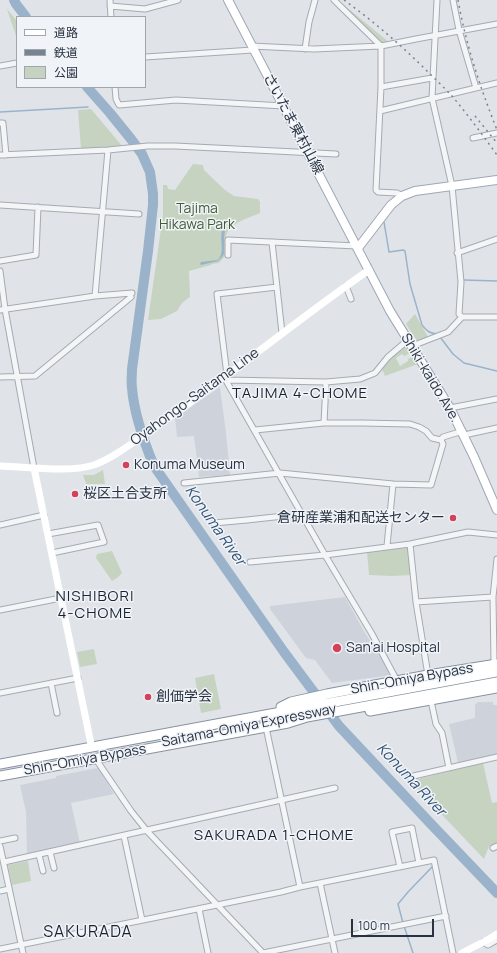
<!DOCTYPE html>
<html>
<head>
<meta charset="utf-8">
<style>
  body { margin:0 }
  #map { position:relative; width:497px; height:953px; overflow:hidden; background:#e0e4e9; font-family:Manrope,"Noto Sans JP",sans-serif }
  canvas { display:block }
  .legend { position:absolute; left:16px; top:16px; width:130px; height:72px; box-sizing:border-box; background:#f0f3f7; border:1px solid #a0a6ae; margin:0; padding:5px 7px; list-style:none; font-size:12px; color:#283241 }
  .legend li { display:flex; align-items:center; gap:8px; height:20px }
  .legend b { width:20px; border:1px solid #a0a6ae }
  .scale { position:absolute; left:351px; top:919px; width:83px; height:18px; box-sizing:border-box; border:2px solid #283241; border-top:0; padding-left:5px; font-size:12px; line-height:14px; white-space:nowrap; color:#283241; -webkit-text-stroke:3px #f0f3f7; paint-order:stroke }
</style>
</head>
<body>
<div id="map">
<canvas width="497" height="953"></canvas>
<ul class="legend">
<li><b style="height:5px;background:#fff"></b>道路</li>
<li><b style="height:5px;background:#798493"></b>鉄道</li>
<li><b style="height:11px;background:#c6d3c1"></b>公園</li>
</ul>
<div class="scale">100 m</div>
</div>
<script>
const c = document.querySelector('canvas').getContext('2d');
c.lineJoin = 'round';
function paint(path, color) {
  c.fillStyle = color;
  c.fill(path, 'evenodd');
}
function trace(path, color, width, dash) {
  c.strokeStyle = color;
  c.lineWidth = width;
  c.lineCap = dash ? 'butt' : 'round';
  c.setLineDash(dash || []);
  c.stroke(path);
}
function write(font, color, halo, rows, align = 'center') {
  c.font = font + ' Manrope,"Noto Sans JP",sans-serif';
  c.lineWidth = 3;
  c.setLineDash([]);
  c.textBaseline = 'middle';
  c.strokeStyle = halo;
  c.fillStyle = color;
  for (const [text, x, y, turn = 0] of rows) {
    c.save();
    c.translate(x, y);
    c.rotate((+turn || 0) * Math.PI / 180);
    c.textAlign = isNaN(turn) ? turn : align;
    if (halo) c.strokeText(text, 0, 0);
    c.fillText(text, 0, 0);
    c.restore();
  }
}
const built = new Path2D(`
  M220,387L226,433L230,475L199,477L194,436L177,437L175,418Z
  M345,597L365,633L392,675L332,683L315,660L306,658L270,609V606Z
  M478,702H493V705H497V755L458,763L449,724L475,718V705Z
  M98,768L114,794L71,803L80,843L27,854L26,812L20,785L56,778V776Z`);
const green = new Path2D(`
  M344,5L390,43L381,45L343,6Z
  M7,9L17,21V39Z
  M91,109L123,147L81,149L78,110Z
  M193,164L203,165L204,170L225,190L234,196L258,199L260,202V213C249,218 229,223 226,236C225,241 226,249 226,255L219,263L212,264L211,265L189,271L190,297L182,303L177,311L161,319L148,320L163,215V185H167L168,189L175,190Z
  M415,314L428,337L417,341L406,324Z
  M406,345L411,353L404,356L402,354L396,358L400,366L408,361V359L413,356L418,364L385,376L382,369L389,360Z
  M103,470L105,484H86L83,475H94Z
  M406,546L409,548L411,575L391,576L369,575L367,552Z
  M112,551L122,573L117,578L112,581L96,558L97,554Z
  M94,649L97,664L80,667L77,652Z
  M214,674L221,709L201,713L195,678Z
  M483,763L492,803L497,802V844L489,846L484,859L410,781Z
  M28,861L31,881L12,885L8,865Z`);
const water = new Path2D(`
  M223,228L225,229L224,239V254L222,257L218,261L201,265L200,264L201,262L218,260C226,251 218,238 223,228Z`);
const stream = new Path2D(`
  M95,101H100
  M0,112L88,107
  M384,222L389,252L403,250L405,251L410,284L422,325C427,331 430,334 438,334
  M464,280L497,281
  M440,337L453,354L464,363L497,371
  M451,851L454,848
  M403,923L398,904L408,892L433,866
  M404,926L413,953`);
const river = new Path2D(`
  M14,0L16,4L26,17
  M87,87L110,113L131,139L142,154L150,172L153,194V205L148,251L132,369C132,375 131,382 132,388C134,413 144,442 154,466L284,652L339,726L431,824L497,893`);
const street = new Path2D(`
  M110,0L111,17
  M334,0L381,46V87L376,190L378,192L397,193L402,196
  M437,0L432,98L452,186L461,282L459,314L462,317
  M453,0L459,30L476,88
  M110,6L145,9L178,0
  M251,46L314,49L381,46L416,39L497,24
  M305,49L309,22L315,0
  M145,57L253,50
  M0,66L17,63
  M115,87L116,99L119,105L176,100L284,106
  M381,87L432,78
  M380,111L497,83
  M0,123H3L6,155
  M473,138L497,133
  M0,155L108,150L148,146H175L336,154
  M0,205L139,214
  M272,242L282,333
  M457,253L497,239
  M228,255V240L357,246
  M0,261L36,255L38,207
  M0,271L5,309L34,468
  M346,286L351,299
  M95,296L108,150
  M0,310L95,296L132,293
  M412,346L448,332L462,317H497
  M227,375L217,294L277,287
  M0,377L35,376L131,297
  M224,377L325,555L372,634L397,681
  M226,380L326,382L360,379L375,373L388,357L408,340
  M450,408L497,399
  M324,423L326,382
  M255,430L324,423H362L410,424L419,427L426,431L432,438L441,440L443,437L463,431
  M464,435L497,428
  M184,483L280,473L393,484L431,485L443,444L441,440
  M214,523L247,520L302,514
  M0,525L44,515
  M48,534L98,525L104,542L52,553
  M410,544L416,602L493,597
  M387,546L393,484
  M250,562L325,555L410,544L468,532L497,535
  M416,602L428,675
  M0,610L61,598
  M494,664L493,597L497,559
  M51,683L57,713
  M0,693L78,678
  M431,701L436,724L442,733L449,768
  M267,732L300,887
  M95,758L131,811L147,831L263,953
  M409,777L497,757
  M124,836L142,920
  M0,841L15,838
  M0,846L23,953
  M493,848L497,846
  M50,852L54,868
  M39,855L43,871
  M4,862L335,788
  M400,867L392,832L412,828L419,863
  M320,883L335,953
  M0,891L9,889
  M199,909L208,953
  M483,942L488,945L497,940
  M0,949L281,892L300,887L434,860L453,953
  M263,953L446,916`);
const secondary = new Path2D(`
  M0,466C28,467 68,473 94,465C110,459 124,449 138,439C149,431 160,424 171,416C238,369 301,317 369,270
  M34,468L91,744
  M462,953L489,939L497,934`);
const primary = new Path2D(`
  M228,0L390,311L450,408L474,457L497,510
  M358,248L391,205L402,196L415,191L497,180`);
const highway = new Path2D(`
  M281,707L291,702L327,694L428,675L497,664
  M370,711L497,688
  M0,764L497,672
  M0,776L288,723L307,717L497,682`);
const rail = new Path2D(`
  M344,0C373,21 401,45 427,71C437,81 448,91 457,102C471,119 484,137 497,155
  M458,0C466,45 480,87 497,130
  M475,116L497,143`);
const markers = [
  [126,465,4,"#d2425b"],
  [75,494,4,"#d2425b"],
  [453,518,4,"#d2425b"],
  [337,648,5,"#d2425b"],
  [148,697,4,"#d2425b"]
];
const streetNames = [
  ["さいたま東村山線",293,124,62],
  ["Shiki-kaido Ave.",430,378,59],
  ["Oyahongo-Saitama Line",195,397,-36],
  ["Shin-Omiya Bypass",412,679,-10],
  ["Saitama-Omiya Expressway",249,726,-11],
  ["Shin-Omiya Bypass",85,760,-10]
];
const parkNames = [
  ["Tajima",197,209],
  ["Hikawa Park",197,225]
];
const poiNames = [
  ["Konuma Museum",134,465],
  ["桜区土合支所",83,494],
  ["倉研産業浦和配送センター",445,518,"right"],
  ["San'ai Hospital",346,648],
  ["創価学会",156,697]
];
const neighbourhoodNames = [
  ["TAJIMA 4-CHOME",300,394],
  ["NISHIBORI",95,597],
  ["4-CHOME",95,614],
  ["SAKURADA 1-CHOME",274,836]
];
const waterNames = [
  ["Konuma River",215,526,55],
  ["Konuma River",411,780,47]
];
const quarterNames = [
  ["SAKURADA",88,933]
];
paint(built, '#ced3db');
paint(green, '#c6d3c1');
paint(water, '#9ab3ca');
trace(stream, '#9ab3ca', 1.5);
trace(river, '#9ab3ca', 10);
trace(street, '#a5abb3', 7);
trace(primary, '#9fa8b5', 10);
trace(highway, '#8792a0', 11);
trace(street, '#f3f5f7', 5);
trace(secondary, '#fff', 7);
trace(primary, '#fff', 8);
trace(highway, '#fff', 9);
trace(rail, '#798493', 1.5, [2, 4]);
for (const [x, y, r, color] of markers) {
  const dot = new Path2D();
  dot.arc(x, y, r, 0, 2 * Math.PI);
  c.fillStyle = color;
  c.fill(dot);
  trace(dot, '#f0f3f7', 1.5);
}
write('14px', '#283241', '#f0f3f7', streetNames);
write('14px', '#3e5d35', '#f0f3f7', parkNames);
write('14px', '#283241', '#f0f3f7', poiNames, 'left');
c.letterSpacing = '1px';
write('15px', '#1a2332', '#f0f3f7', neighbourhoodNames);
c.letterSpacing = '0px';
write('italic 15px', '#315276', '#f0f3f7', waterNames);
c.letterSpacing = '1px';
write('16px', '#1a2332', '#f0f3f7', quarterNames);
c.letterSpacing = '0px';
</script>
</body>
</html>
